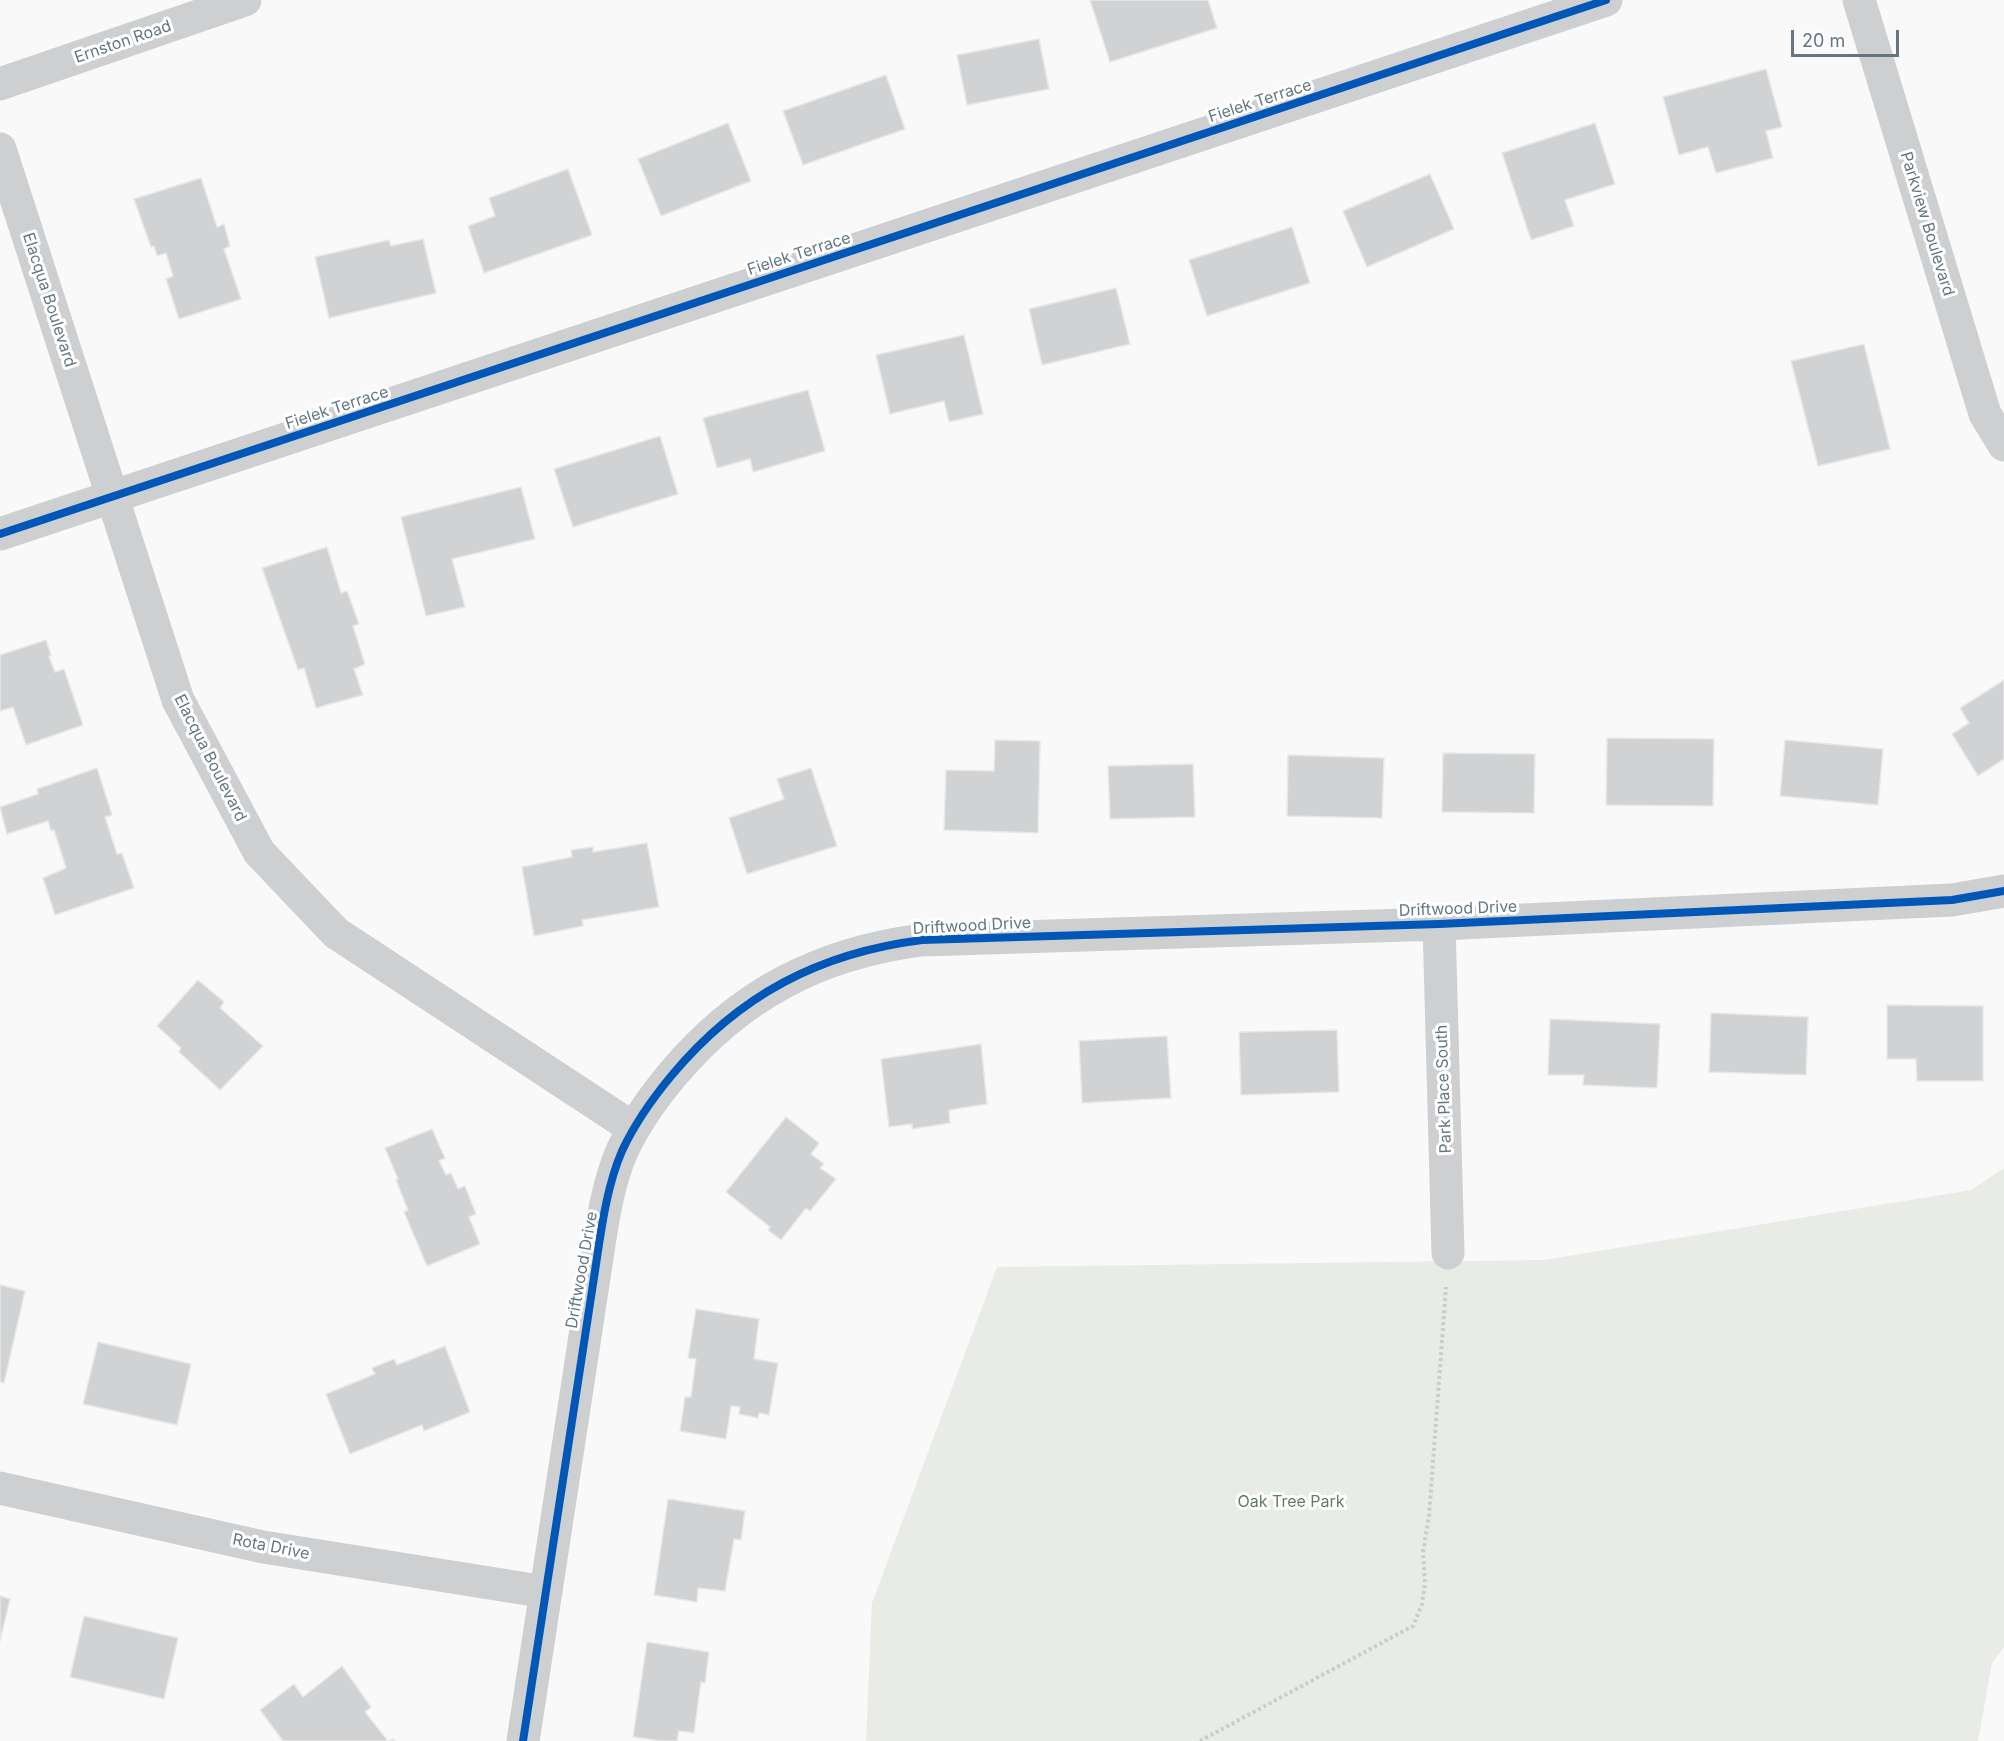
<!DOCTYPE html>
<html>
<head>
<meta charset="utf-8">
<style>
  body { margin:0 }
  #map { position:relative; width:2004px; height:1741px; overflow:hidden; background:#f9f9f9; font-family:Inter,sans-serif }
  canvas { display:block }
  .scale { position:absolute; left:1791px; top:30px; width:108px; height:27px; box-sizing:border-box; border:3px solid #657683; border-top:0; padding-left:8px; font-size:18px; line-height:21px; white-space:nowrap; color:#657683; -webkit-text-stroke:4px #fff; paint-order:stroke }
</style>
</head>
<body>
<div id="map">
<canvas width="2004" height="1741"></canvas>
<div class="scale">20 m</div>
</div>
<script>
const c = document.querySelector('canvas').getContext('2d');
c.lineJoin = 'round';
function paint(path, color) {
  c.fillStyle = color;
  c.fill(path, 'evenodd');
}
function trace(path, color, width, dash) {
  c.strokeStyle = color;
  c.lineWidth = width;
  c.lineCap = dash ? 'butt' : 'round';
  c.setLineDash(dash || []);
  c.stroke(path);
}
function write(font, color, halo, rows, align = 'center') {
  c.font = font + ' Inter,sans-serif';
  c.lineWidth = 6;
  c.setLineDash([]);
  c.textBaseline = 'middle';
  c.strokeStyle = halo;
  c.fillStyle = color;
  for (const [text, x, y, turn = 0] of rows) {
    c.save();
    c.translate(x, y);
    c.rotate((+turn || 0) * Math.PI / 180);
    c.textAlign = isNaN(turn) ? turn : align;
    if (halo) c.strokeText(text, 0, 0);
    c.fillText(text, 0, 0);
    c.restore();
  }
}
const green = new Path2D(`
  M2004,1168V1647L1992,1663L1978,1741H866L872,1603L997,1267L1544,1260L1971,1190Z`);
const building = new Path2D(`
  M1090,0H1208L1217,28L1110,62Z
  M1039,39L1049,89L967,105L957,55Z
  M1766,69L1782,127L1766,131L1773,158L1716,173L1708,147L1679,155L1663,97Z
  M886,75L905,129L803,165L783,111Z
  M728,123L751,181L661,216L638,159Z
  M1595,123L1615,184L1565,200L1574,226L1531,240L1502,153Z
  M568,169L592,235L484,273L468,226L495,216L489,198Z
  M1430,174L1454,229L1367,267L1343,211Z
  M201,178L217,227L224,224L230,246L224,249L241,299L179,319L166,279L173,276L166,253L157,256L154,246L151,247L134,199Z
  M1292,227L1310,283L1207,316L1189,260Z
  M423,239L436,293L329,318L315,257L389,240L391,246Z
  M1116,288L1130,344L1042,365L1029,309Z
  M964,335L983,414L949,422L944,401L890,414L876,355Z
  M1864,344L1890,449L1818,466L1791,361Z
  M808,390L825,451L753,472L750,459L717,468L703,418Z
  M660,436L678,494L573,527L554,469Z
  M521,487L535,539L452,559L465,607L426,616L401,517Z
  M327,547L341,593L347,591L359,624L353,626L365,664L354,669L363,695L316,708L304,668L298,670L262,568Z
  M46,640L51,655L49,657L55,672L64,669L83,725L26,745L13,707L0,711V655Z
  M2004,680V759L1978,776L1952,734L1969,723L1960,708Z
  M1607,738L1714,739L1713,806L1606,805Z
  M995,740L1040,741L1038,833L944,830L946,770L994,771Z
  M1785,740L1883,749L1878,805L1780,796Z
  M1443,753L1535,754L1534,813L1442,812Z
  M1288,755L1384,758L1382,818L1287,816Z
  M1193,764L1195,817L1110,819L1108,766Z
  M97,768L112,815L105,817L117,854L122,853L134,888L55,915L43,878L66,868L54,830L51,831L48,821L7,834L0,807L38,794L37,789Z
  M811,768L837,846L747,874L729,818L784,799L777,779Z
  M647,843L659,907L582,920L583,926L534,936L522,867L572,857L571,850L593,847V852Z
  M198,980L224,1002L220,1008L263,1046L220,1090L179,1052L181,1048L157,1026Z
  M1887,1005L1983,1006V1081H1917L1916,1059H1887Z
  M1711,1013L1808,1017L1806,1075L1709,1072Z
  M1550,1019L1660,1024L1657,1088L1583,1085L1584,1075H1548Z
  M1337,1030L1339,1092L1241,1095L1239,1032Z
  M1167,1036L1171,1098L1082,1103L1079,1041Z
  M981,1044L987,1104L949,1110L950,1123L912,1129V1124L889,1127L881,1059Z
  M786,1117L819,1143L811,1154L824,1164L820,1168L836,1179L810,1211L806,1208L781,1240L768,1230L770,1227L726,1192Z
  M432,1129L445,1158L439,1161L446,1175L451,1173L458,1189L465,1186L476,1214L469,1217L480,1244L427,1266L404,1212L408,1210L396,1180L398,1179L385,1148Z
  M0,1285L25,1291L4,1383L0,1382Z
  M696,1309L759,1319L754,1359L778,1363L769,1415L759,1413L758,1418L739,1414L740,1407L731,1406L726,1439L680,1431L685,1397H691L696,1359L688,1358Z
  M98,1342L191,1364L177,1425L83,1404Z
  M445,1346L470,1412L424,1431L422,1425L350,1454L326,1394L375,1374L372,1368L394,1359L397,1365Z
  M668,1499L745,1511L741,1540L734,1539L725,1591L698,1588L697,1602L654,1595Z
  M0,1596L10,1599L0,1641Z
  M84,1616L178,1638L164,1699L70,1677Z
  M647,1642L709,1652L705,1683L701,1682L694,1733L679,1731L677,1741H662L633,1737Z
  M342,1666L371,1707L365,1712L388,1741L393,1739L395,1741H283L260,1710L294,1684L303,1697Z`);
const path = new Path2D(`
  M1200,1741L1413,1626L1422,1604L1425,1583L1423,1552L1429,1516L1446,1287`);
const minor = new Path2D(`
  M1859,0L1985,414L2004,445
  M0,84L245,0
  M0,149L178,700L259,852L336,933L633,1128
  M0,534L1606,0
  M1439,924L1448,1253
  M0,1488L263,1547L546,1592
  M523,1741L595,1271C601,1232 606,1188 622,1151C635,1123 652,1099 672,1075C739,995 819,953 922,940L1439,924L1952,900L2004,891`);
const cycleway = new Path2D(`
  M0,534L1606,0
  M523,1741L595,1271C601,1232 606,1188 622,1151C635,1123 652,1099 672,1075C739,995 819,953 922,940L1439,924L1952,900L2004,891`);
const streetNames = [
  ["Ernston Road",123,42,-19],
  ["Fielek Terrace",1260,101,-18],
  ["Parkview Boulevard",1927,224,73],
  ["Fielek Terrace",799,254,-18],
  ["Elacqua Boulevard",49,300,72],
  ["Fielek Terrace",337,408,-18],
  ["Elacqua Boulevard",210,758,63],
  ["Driftwood Drive",1458,909,-2],
  ["Driftwood Drive",972,926,-3],
  ["Park Place South",1444,1089,-92],
  ["Driftwood Drive",582,1270,-80],
  ["Rota Drive",271,1547,11]
];
const parkNames = [
  ["Oak Tree Park",1291,1502]
];
paint(green, '#e8ebe6');
paint(building, '#d0d2d3');
trace(building, '#e8e8e8', 1.5);
trace(path, '#cbcccd', 4, [3, 3]);
trace(minor, '#cecfd0', 33);
trace(cycleway, '#0057b8', 8);
write('16px', '#657683', '#fff', streetNames);
write('16px', '#687a64', '#fff', parkNames);
</script>
</body>
</html>
